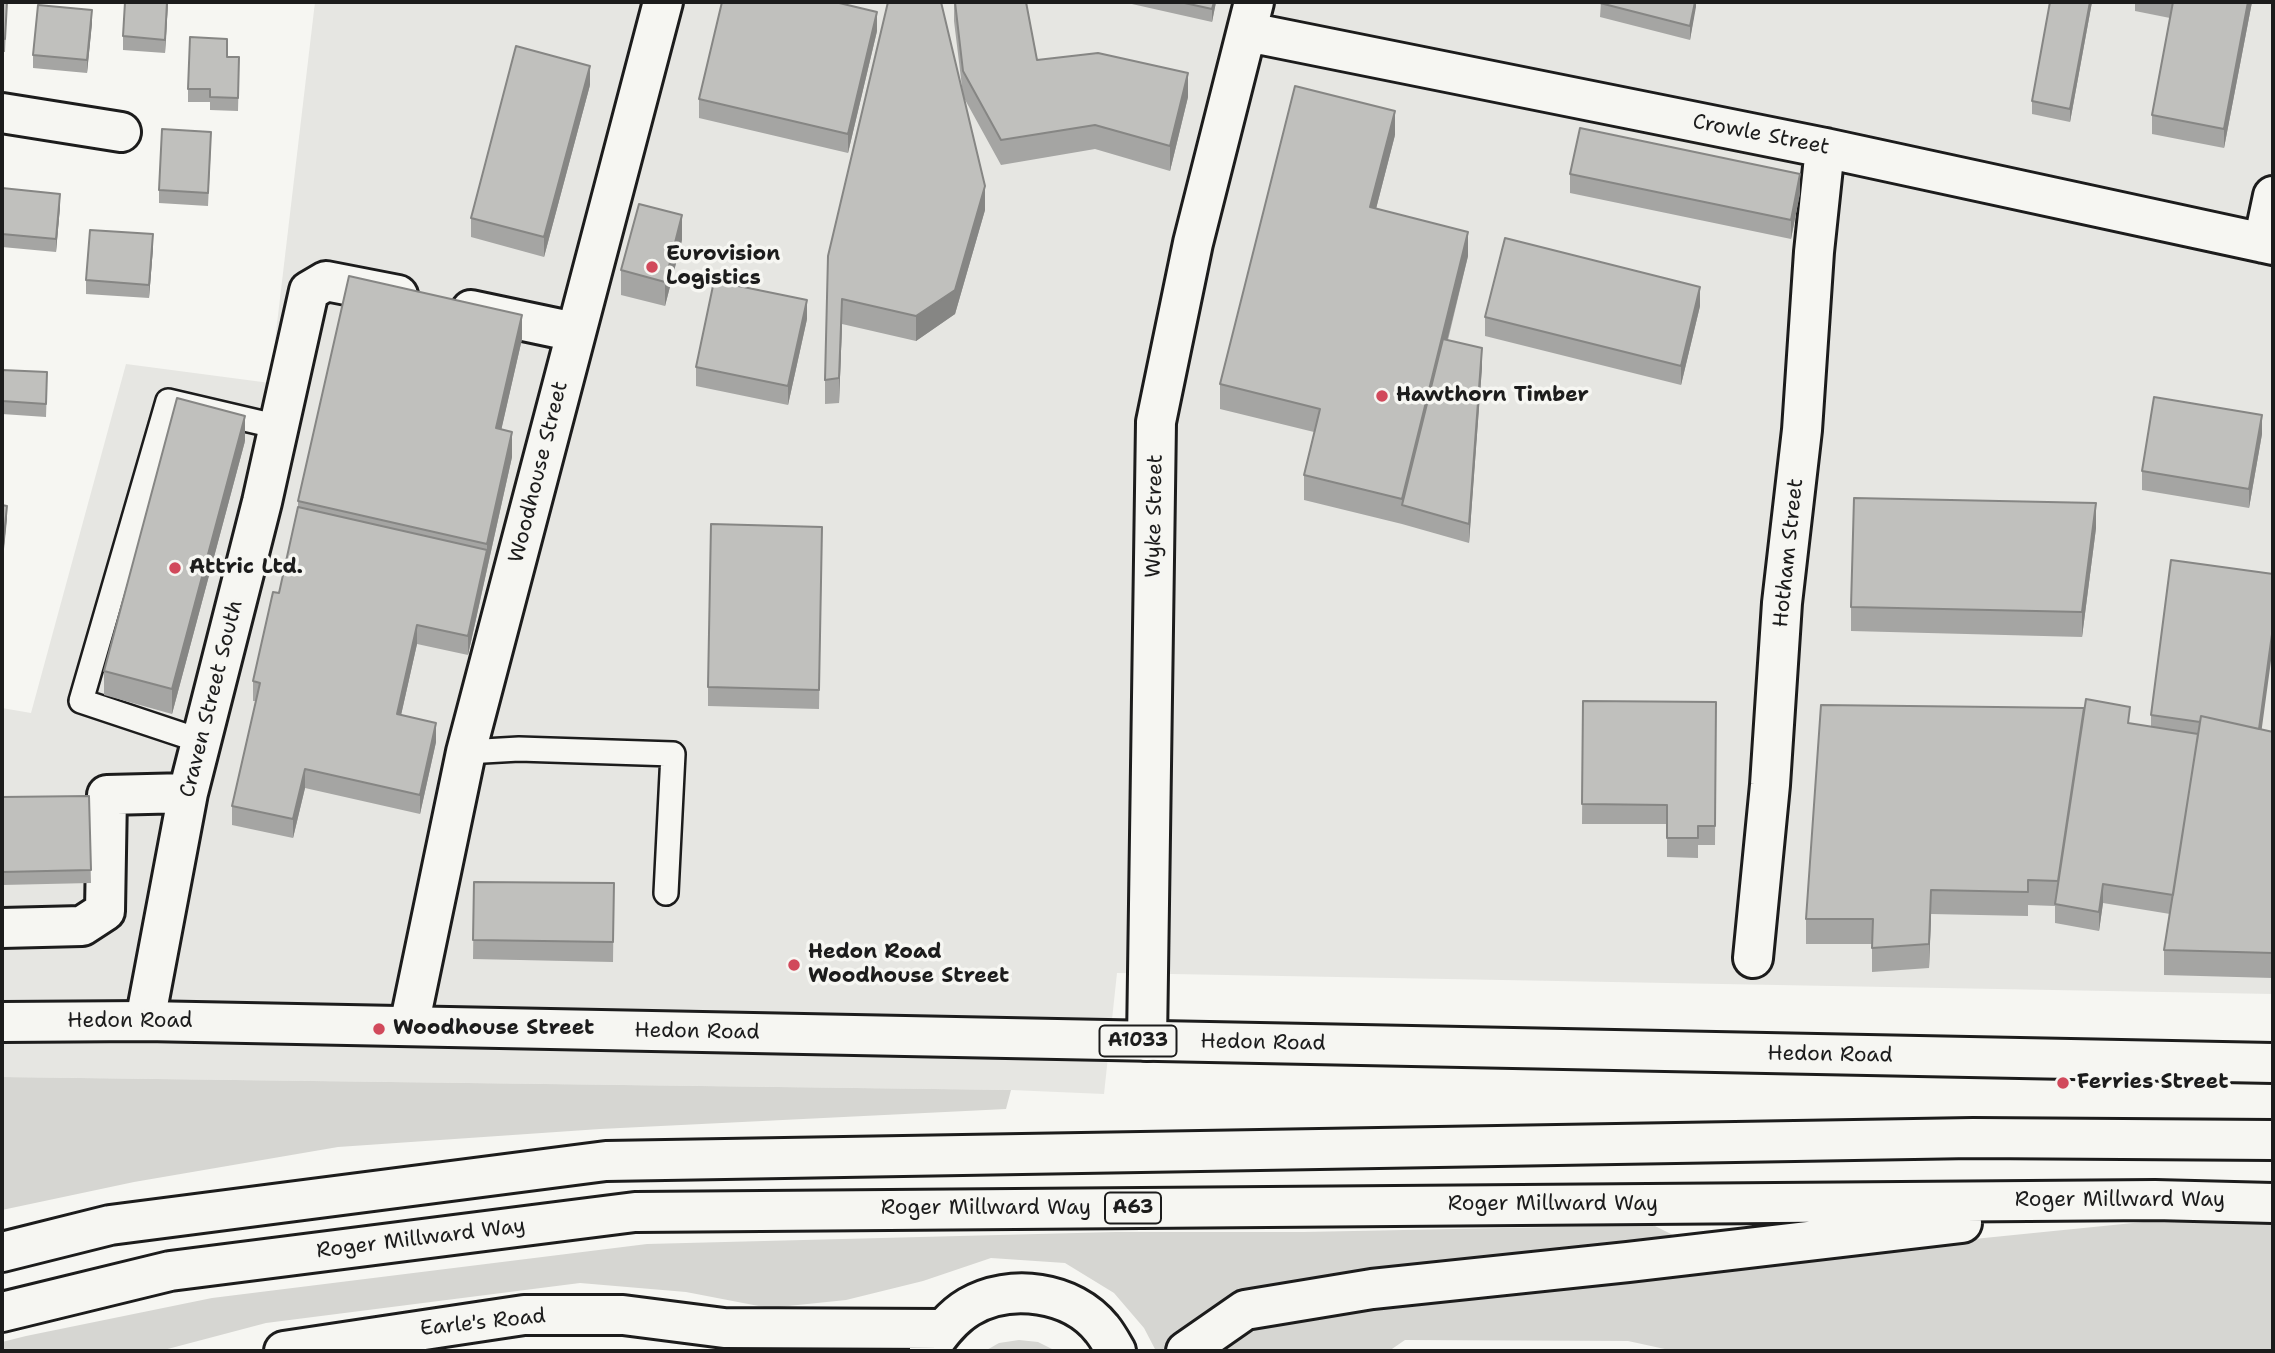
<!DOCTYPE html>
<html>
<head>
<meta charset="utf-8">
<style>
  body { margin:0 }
  #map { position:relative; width:2275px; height:1353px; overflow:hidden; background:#f6f6f2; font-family:"Shantell Sans",sans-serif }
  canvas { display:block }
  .frame { position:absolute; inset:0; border:4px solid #1c1c1c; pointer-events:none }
</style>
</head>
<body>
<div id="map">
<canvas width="2275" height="1353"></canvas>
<div class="frame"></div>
</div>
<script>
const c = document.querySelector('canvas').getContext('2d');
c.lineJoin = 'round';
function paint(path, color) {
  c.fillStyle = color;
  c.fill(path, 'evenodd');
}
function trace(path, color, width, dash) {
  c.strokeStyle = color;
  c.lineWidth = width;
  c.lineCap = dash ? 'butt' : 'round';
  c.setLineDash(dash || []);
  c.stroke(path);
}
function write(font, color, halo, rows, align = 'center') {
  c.font = font + ' "Shantell Sans",sans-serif';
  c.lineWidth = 7;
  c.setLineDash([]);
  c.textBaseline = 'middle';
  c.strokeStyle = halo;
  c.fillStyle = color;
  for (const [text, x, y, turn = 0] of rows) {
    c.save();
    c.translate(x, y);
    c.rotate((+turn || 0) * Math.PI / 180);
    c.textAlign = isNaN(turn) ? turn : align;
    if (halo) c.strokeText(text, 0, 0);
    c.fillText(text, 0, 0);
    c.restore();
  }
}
const built = new Path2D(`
  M315,2H2273V994L1117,973L1104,1094L1011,1090L2,1077V708L31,713L126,364L270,383Z`);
const green = new Path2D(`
  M2,1077L1011,1090L1006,1109L600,1129L338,1147L134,1182L2,1210Z
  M2153,1221H2273V1351H1674L1628,1341L1405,1340L1389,1351H1217L1246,1328L1371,1304L1626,1274Z
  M1653,1225L1679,1238L1193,1323L1161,1351H1156L1144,1328L1114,1293L1065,1263L991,1258L923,1281L846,1300L769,1308L686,1292L580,1283L266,1323L160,1351H2V1342L26,1336L212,1298L647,1244L1116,1232H1304Z
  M1019,1340L1038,1342L1056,1351H985L999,1343Z`);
const service = new Path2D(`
  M201,741L81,701L168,401L279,427
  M466,752L519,749L673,754L666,893`);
const minor = new Path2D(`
  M1248,32L1825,148L2273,245
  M2,113L121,132
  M2263,243L2273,196
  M471,310L575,332
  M2,928L82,926L105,911L107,795L188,793
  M1753,958L1770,785L1782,603L1802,430L1814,252L1825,148
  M145,1021L188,793L262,502L309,291L326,281L398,295
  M409,1026L466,752L663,2
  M1147,1041L1156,422L1193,243L1254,2`);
const trunk = new Path2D(`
  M2,1022L145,1021L2273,1063
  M2,1252L110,1225L606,1161L1973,1138L2273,1140
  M2,1312L170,1271L635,1212L2155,1200L2273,1203
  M929,1349C940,1333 952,1317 969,1307C1010,1283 1072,1291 1102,1329C1107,1335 1112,1344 1116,1351
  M284,1351L524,1315H623L724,1328L942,1329
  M1186,1351L1245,1310L1372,1289L1628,1262L1962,1223`);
const wall = new Path2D(`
  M2,2H7L5,52H2Z
  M168,2L165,53L123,50V36Z
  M888,2L963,95L954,21V2H1026L1037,60L1188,97L1170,171L1095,149L1001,165L963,96L985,210L955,314L916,341L842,324L839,403L825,404V380Z
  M1123,2H1216L1212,22Z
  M1601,2H1696L1690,40L1600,17Z
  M2050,2H2092L2070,122L2032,114V101Z
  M2135,2H2252L2224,148L2152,134V115L2170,18L2135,11Z
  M92,23L87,73L33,68V55Z
  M877,31L848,153L699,118V99Z
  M227,57L239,70L238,111L210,110V102H188V89Z
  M590,85L544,257L471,237V218Z
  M1395,135L1376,209L1468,256L1448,340L1482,367L1469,543L1402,524L1304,500V475L1314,432L1220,409V384Z
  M211,145L208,206L159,203V190Z
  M1570,174L1800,193L1791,239L1570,193Z
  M2,188L60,207L56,252L2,247Z
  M682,240L665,306L621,295V270Z
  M153,248L149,298L86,294V280Z
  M1700,306L1681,385L1485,336V317Z
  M807,319L788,405L696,386V367Z
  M522,339L501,430L512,457L468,655L417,644L401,715L436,742L420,814L305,788L293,838L232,825V806L256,701H253V681L279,593L298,507V501Z
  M2,370L47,386L46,417L2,414Z
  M2262,434L2249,508L2142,490V471Z
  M245,441L172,714L104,695V671Z
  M2096,528L2082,637L1851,631V607Z
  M822,546L819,709L708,706V687Z
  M1583,701L1716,702L1715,845H1698V858L1667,857V824H1582Z
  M2151,715L2262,730L2273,732V978L2164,975V950L2170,914L2103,903L2099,931L2055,923V906L2028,905V916L1931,914L1929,968L1872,972V944H1806V919L2130,724L2151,727Z
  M89,796L91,883L2,885V797Z
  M474,882L614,883L613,962L473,959Z`);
const shadedWall = new Path2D(`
  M167,2H168L165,53V40Z
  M1214,2H1216L1212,22V9Z
  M1695,2H1696V7L1690,40V26Z
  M2090,2H2092L2070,122V109Z
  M2248,2H2252L2224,148V129Z
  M92,10V23L87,73V60Z
  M877,12V31L848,153V134Z
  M590,66V85L544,257V237Z
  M1188,73V97L1170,171V146Z
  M1395,111V135L1370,232V207Z
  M1800,174V193L1791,239V220Z
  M985,186V210L955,314L916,341V316Z
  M60,194V207L56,252V239Z
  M682,215V240L665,306V282Z
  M1468,232V256L1406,506L1402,505V499Z
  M153,234V248L149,298V285Z
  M1700,287V306L1681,385V366Z
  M842,299V324L839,403V378Z
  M807,300V319L788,405V386Z
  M522,315V339L496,453V428Z
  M1482,348V367L1469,543V524Z
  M2262,415V434L2249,508V489Z
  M245,416V441L172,714V689Z
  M512,432V457L487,569V544Z
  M2096,503V528L2082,637V612Z
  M7,506V519L2,569V556Z
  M487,550V569L468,655V636Z
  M417,625V644L397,733V714Z
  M2273,627V646L2259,749V730Z
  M436,723V742L420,814V795Z
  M305,769V788L293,838V819Z
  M2103,884V903L2099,931V912Z
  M1931,890V914L1929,968V944Z`);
const building = new Path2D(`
  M2,2H7L5,39H2Z
  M125,2H167L165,40L123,36Z
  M722,2H835L877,12L848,134L699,99Z
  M888,2H941L985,186L955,290L916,316L842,299L839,378L825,380L828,256Z
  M955,2H1026L1037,60L1098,53L1188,73L1170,146L1095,125L1001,140L963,71Z
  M1180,2H1214L1212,9Z
  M1601,2H1695L1690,26L1600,3Z
  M2050,2H2090L2070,109L2032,101Z
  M2173,2H2248L2224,129L2152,115Z
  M38,5L92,10L87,60L33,55Z
  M190,37L227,39V57H239L238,98L210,97V89H188Z
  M516,46L590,66L544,237L471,218Z
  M1295,86L1395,111L1370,207L1468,232L1402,499L1304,475L1320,409L1220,384Z
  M1580,128L1800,174L1791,220L1570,174Z
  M162,129L211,132L208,193L159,190Z
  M2,188L60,194L56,239L2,234Z
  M639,204L682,215L665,282L621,270Z
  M90,230L153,234L149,285L86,280Z
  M1505,238L1700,287L1681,366L1485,317Z
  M349,276L522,315L496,428L512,432L487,544L298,501Z
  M714,281L807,300L788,386L696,367Z
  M1443,339L1482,348L1469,524L1402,505Z
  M2,370L47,372L46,404L2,401Z
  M2154,397L2262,415L2249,489L2142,471Z
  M177,398L245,416L172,689L104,671Z
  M1854,498L2096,503L2082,612L1851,607Z
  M2,505L7,506L2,556Z
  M298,507L487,550L468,636L417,625L397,714L436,723L420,795L305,769L293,819L232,806L260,683L253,681L273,592L279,593Z
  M711,524L822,527L819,690L708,687Z
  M2171,560L2273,574V627L2259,729L2201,716L2200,722L2151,715Z
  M2086,699L2130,707L2128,723L2198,734L2173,895L2103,884L2099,912L2055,904Z
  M1583,701L1716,702L1715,826H1698V838H1667V805L1582,804Z
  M1821,705L2084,708L2058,881L2028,880V892L1931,890L1929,944L1872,948L1873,919H1806Z
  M2201,716L2273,732V953L2164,950Z
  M89,796L91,870L2,872V797Z
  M474,882L614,883L613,942L473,940Z`);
const markers = [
  [652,267,7,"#d1495b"],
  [1382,396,7,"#d1495b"],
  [175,568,7,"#d1495b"],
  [794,965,7,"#d1495b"],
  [379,1029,7,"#d1495b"],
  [2063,1083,7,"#d1495b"]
];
const shields = [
  [1138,1041,77],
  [1133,1208,56]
];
const shieldNames = [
  ["A1033",1138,1041],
  ["A63",1133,1208]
];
const streetNames = [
  ["Crowle Street",1761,135,11],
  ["Woodhouse Street",539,472,-76],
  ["Wyke Street",1155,516,-89],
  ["Hotham Street",1789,553,-84],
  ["Craven Street South",212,699,-76],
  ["Hedon Road",130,1022],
  ["Hedon Road",697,1032,1],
  ["Hedon Road",1263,1043,1],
  ["Hedon Road",1830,1055,1],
  ["Roger Millward Way",2120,1201],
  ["Roger Millward Way",1553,1205],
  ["Roger Millward Way",986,1209],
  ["Roger Millward Way",421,1239,-7],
  ["Earle's Road",483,1323,-6]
];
const poiNames = [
  ["Eurovision",666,255],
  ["Logistics",666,279],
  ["Hawthorn Timber",1396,396],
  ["Attric Ltd.",189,568],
  ["Hedon Road",808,953],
  ["Woodhouse Street",808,977],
  ["Woodhouse Street",393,1029],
  ["Ferries Street",2077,1083]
];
paint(built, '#e6e6e2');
paint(green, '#d6d6d2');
trace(service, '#1c1c1c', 28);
trace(minor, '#1c1c1c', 44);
trace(trunk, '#1c1c1c', 44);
trace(service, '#f6f6f2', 23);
trace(minor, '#f6f6f2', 38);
trace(trunk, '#f6f6f2', 38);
paint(wall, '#a5a5a3');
paint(shadedWall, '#868684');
paint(building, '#c0c0bd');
trace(building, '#868684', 2);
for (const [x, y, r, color] of markers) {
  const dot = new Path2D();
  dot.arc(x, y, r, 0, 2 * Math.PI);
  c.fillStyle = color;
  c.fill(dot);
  trace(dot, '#f6f6f2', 2.5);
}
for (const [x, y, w] of shields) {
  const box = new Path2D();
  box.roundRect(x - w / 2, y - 15.5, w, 31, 5);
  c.fillStyle = '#f6f6f2';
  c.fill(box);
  trace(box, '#1c1c1c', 2);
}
write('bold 19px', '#1c1c1c', null, shieldNames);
write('21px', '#1c1c1c', '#f6f6f2', streetNames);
write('bold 21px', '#1c1c1c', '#f6f6f2', poiNames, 'left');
</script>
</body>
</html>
